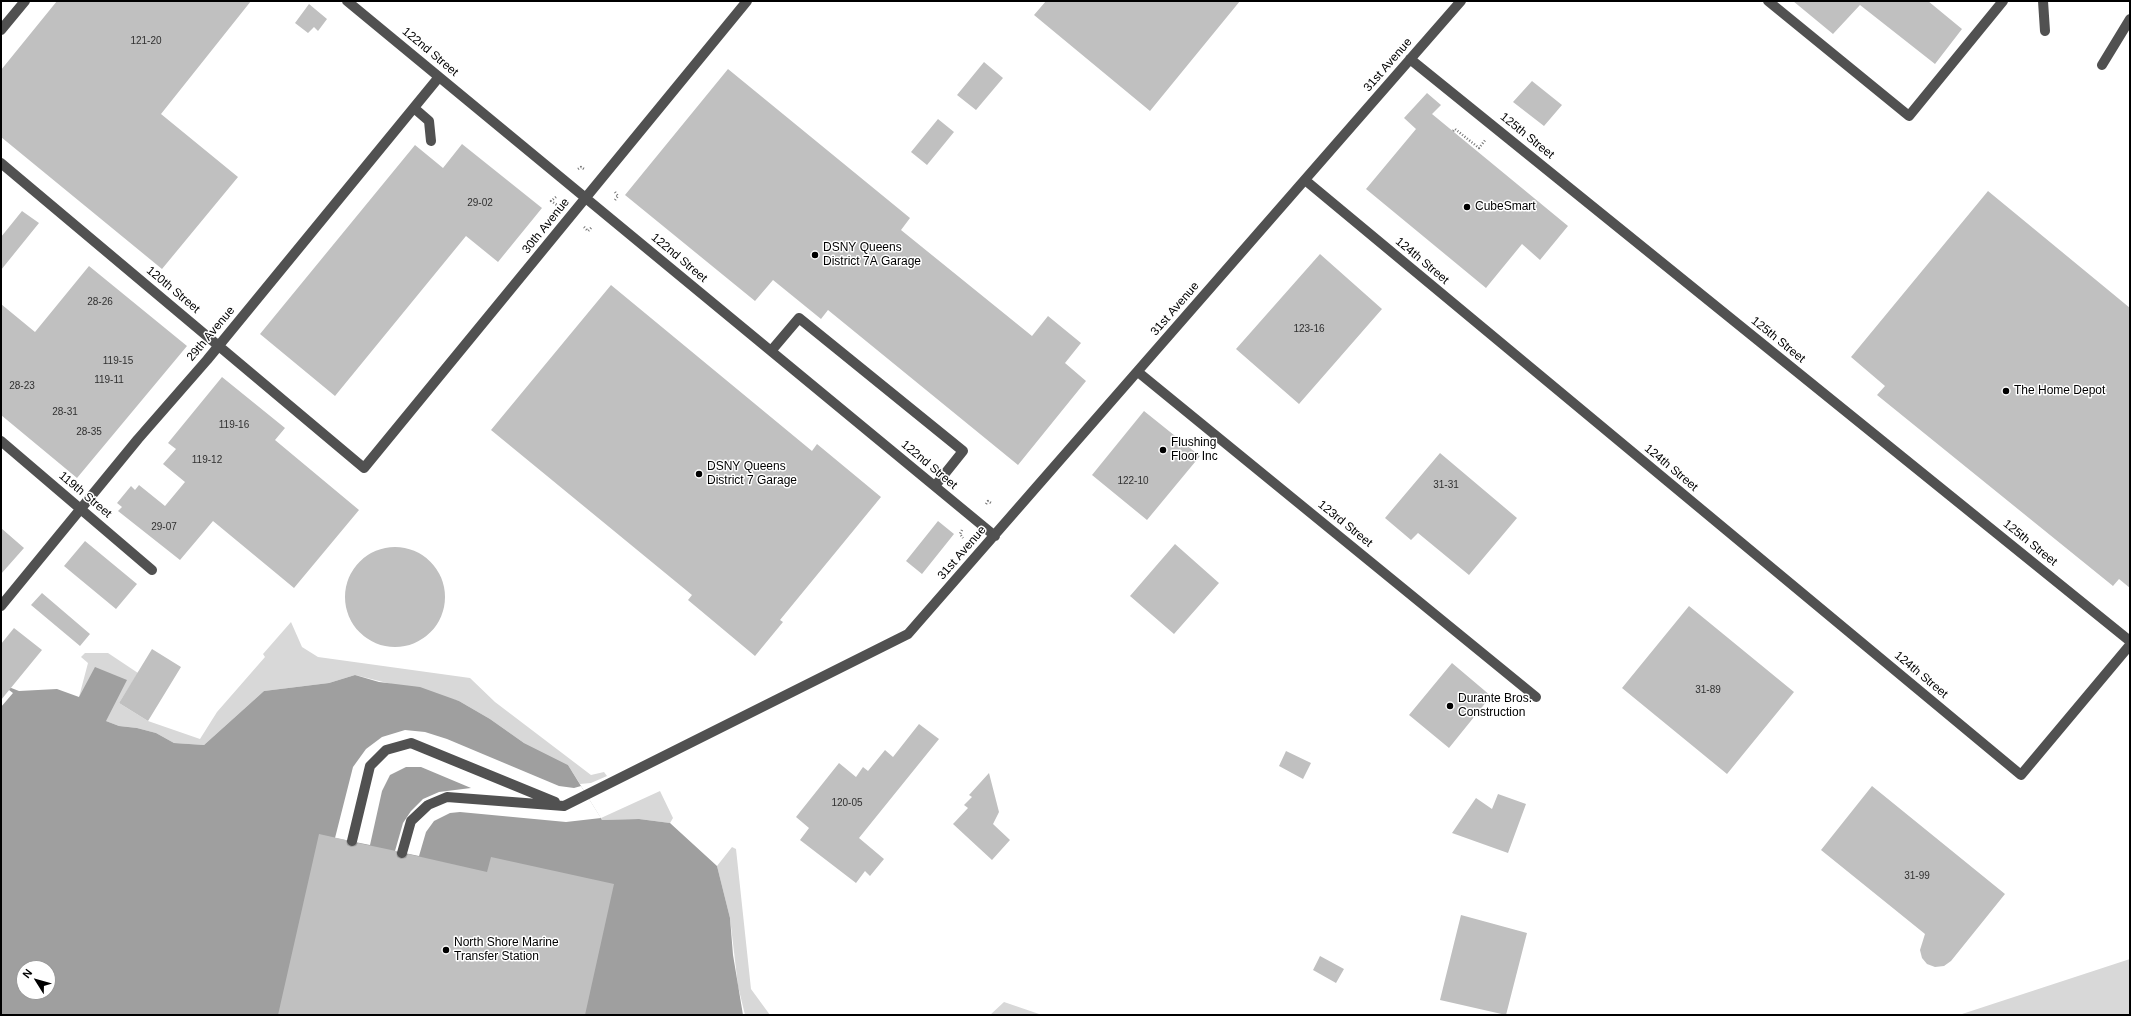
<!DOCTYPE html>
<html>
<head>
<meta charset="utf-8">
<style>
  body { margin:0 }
  #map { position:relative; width:2131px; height:1016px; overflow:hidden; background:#fff; font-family:Arial,sans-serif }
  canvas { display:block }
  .frame { position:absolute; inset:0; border:2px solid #000; pointer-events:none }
  .north { position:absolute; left:16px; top:960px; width:40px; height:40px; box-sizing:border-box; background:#fff; border:1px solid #999; border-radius:50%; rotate:307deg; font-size:11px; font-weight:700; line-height:16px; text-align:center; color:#000 }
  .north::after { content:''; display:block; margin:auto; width:14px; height:18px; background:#000; clip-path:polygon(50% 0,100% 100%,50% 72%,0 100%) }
</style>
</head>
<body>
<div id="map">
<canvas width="2131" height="1016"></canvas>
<div class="frame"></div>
<div class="north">N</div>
</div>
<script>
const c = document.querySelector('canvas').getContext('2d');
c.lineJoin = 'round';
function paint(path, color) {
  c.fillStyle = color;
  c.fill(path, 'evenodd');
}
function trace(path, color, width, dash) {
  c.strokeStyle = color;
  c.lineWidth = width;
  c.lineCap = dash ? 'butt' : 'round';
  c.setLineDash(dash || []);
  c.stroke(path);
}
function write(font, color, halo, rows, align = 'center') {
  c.font = font + ' Arial,sans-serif';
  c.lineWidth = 3;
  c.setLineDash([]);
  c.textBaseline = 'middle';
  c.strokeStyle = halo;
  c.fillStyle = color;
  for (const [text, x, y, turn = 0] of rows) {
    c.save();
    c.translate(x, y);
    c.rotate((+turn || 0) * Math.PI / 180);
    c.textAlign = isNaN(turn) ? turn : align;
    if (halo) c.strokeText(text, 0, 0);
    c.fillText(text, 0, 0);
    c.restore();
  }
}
const green = new Path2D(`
  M291,622L302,647L318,657L470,678L495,702L591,775L604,772L607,776L591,783L580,784L568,765L524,743L490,719L459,701L355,675L329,683L264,691L204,745L174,743L156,733L137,728L119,726L106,721L79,697L88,663L81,657L85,653H108L138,673L119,703L148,721L200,739L217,712L265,657L263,654Z
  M660,791L673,818L670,823L639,819L602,820L601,818Z
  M732,847L736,849L751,989L770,1015H745L738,986L730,918L717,866Z
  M2130,959V1015H1959Z
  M1004,1002L1042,1015H990Z`);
const water = new Path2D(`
  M95,667L127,680L106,721L119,726L137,728L156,733L174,743L204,745L264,691L329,683L355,675L379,682L420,687L459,701L490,719L524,743L568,765L602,820L639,819L670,823L717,866L730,918L733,955L743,1015H1V684L19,691L57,689L79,697ZM24,968H48V992H24Z`);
const pier = new Path2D(`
  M1,684L13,693L1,707Z
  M405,730L425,732L447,739L559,786L574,788L581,786L601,818L566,822L460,812L450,813L434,821L426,832L419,856L395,851L403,823L411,811L423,799L439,792L471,788L421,767H406L390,775L382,791L370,845L335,838L353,767L366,749L382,737Z`);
const building = new Path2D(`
  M57,1H251L161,114L238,177L162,269L1,137V70Z
  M1046,1H1240L1150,111L1034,15Z
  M1793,1H1928L1962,29L1935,64L1860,5L1833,34Z
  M309,4L327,19L318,31L314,27L308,33L295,23Z
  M984,62L1003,78L976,110L957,95Z
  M728,69L910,218L901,230L1032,336L1048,316L1081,343L1065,363L1086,381L1018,465L828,310L821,319L773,280L755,301L625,195Z
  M1532,81L1562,105L1544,126L1513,102Z
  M1427,93L1441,105L1432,114L1568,226L1540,260L1522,244L1486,288L1366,189L1416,129L1404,118Z
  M938,119L954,132L927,165L911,152Z
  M462,144L542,208L498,262L466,236L335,396L260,334L415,145L443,168Z
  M1988,191L2130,308V588L2119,579L2113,586L1877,395L1885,386L1851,357Z
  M22,211L39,223L1,270V237Z
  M1320,254L1382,309L1299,404L1236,349Z
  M89,266L187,346L77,478L1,415V304L35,332Z
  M611,285L812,451L817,444L881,497L780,620L783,622L755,656L688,600L692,595L491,430Z
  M222,377L285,428L275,440L359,510L294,588L213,521L180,560L118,511L122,507L117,503L131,486L135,490L139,485L165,506L185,482L163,464L176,449L168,443Z
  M1144,411L1200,456L1147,520L1092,475Z
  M1440,453L1517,518L1469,575L1418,533L1411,540L1385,518Z
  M938,521L954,534L922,574L906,561Z
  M1,528L24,548L1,574Z
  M85,541L137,584L116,609L64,566Z
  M1175,544L1219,583L1174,634L1130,596Z
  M345 597a50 50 0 1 1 100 0a50 50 0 1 1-100 0Z
  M42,593L90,634L80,646L31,605Z
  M1689,606L1794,692L1727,774L1622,688Z
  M14,628L42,650L1,700V644Z
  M152,649L181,667L148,721L119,703Z
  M1452,663L1491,696L1449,748L1409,715Z
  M919,724L939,739L859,838L884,859L870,876L865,871L856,883L800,840L809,828L796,817L839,763L856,777L863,767L868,771L885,750L893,757Z
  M1286,751L1311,763L1303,779L1279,766Z
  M989,773L999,812L993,824L1010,840L992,860L953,824L968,808L964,805L972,797L969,795Z
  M1872,786L2005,894L1951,961L1944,966L1935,967L1927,964L1922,958L1920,950L1925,934L1821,850Z
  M1498,794L1526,804L1508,853L1452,833L1476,798L1492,809Z
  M319,834L346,840L347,845L351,847L356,846L358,843L396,851L397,857L401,859L406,858L408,854L487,872L491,857L614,884L585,1015H278Z
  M1461,915L1527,933L1506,1015L1440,1000Z
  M1320,956L1344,969L1336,983L1313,970Z`);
const path = new Path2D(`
  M1453,131L1455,129L1479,148L1486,139
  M578,169L581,167L584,169
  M615,192L618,196L615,200
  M556,197L551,201L557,205
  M584,227L588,231L592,227
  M986,504L988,501L991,503
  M962,530L960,534L963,538`);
const minor = new Path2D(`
  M347,1L995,536
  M1768,1L1909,116L2003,1
  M2043,1L2045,31
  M1,30L25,1
  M1410,59L2130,641
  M2102,65L2130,19
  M414,108L429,121L431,141
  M1,163L364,468L747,1
  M1305,180L2021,775L2130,645
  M771,351L799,318L963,451L935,486
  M1138,372L1536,697
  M1,441L152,570
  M1,606L138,439L207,360L439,77
  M352,841L370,766L386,750L411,743L555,802
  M402,853L411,821L428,805L447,797L564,806L908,634L1461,1`);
const markers = [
  [1467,207,4,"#000"],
  [815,255,4,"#000"],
  [2006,391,4,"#000"],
  [1163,450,4,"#000"],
  [699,474,4,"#000"],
  [1450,706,4,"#000"],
  [446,950,4,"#000"]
];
const numberNames = [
  ["121-20",146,41],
  ["29-02",480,203],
  ["28-26",100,302],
  ["123-16",1309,329],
  ["119-15",118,361],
  ["119-11",109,380],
  ["28-23",22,386],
  ["28-31",65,412],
  ["119-16",234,425],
  ["28-35",89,432],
  ["119-12",207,460],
  ["122-10",1133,481],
  ["31-31",1446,485],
  ["29-07",164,527],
  ["31-89",1708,690],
  ["120-05",847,803],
  ["31-99",1917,876]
];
const streetNames = [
  ["122nd Street",430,52,40],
  ["31st Avenue",1388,65,-49],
  ["125th Street",1527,136,39],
  ["30th Avenue",546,226,-51],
  ["122nd Street",679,258,40],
  ["124th Street",1422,261,40],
  ["120th Street",173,290,40],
  ["31st Avenue",1175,309,-49],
  ["29th Avenue",211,334,-50],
  ["125th Street",1778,340,39],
  ["122nd Street",929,465,40],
  ["124th Street",1671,468,40],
  ["119th Street",85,495,40],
  ["123rd Street",1345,524,39],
  ["125th Street",2030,543,39],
  ["31st Avenue",962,553,-49],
  ["124th Street",1921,675,40]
];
const poiNames = [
  ["CubeSmart",1475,207],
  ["DSNY Queens",823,248],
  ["District 7A Garage",823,262],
  ["The Home Depot",2014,391],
  ["Flushing",1171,443],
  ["Floor Inc",1171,457],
  ["DSNY Queens",707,467],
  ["District 7 Garage",707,481],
  ["Durante Bros.",1458,699],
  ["Construction",1458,713],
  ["North Shore Marine",454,943],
  ["Transfer Station",454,957]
];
paint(green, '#d8d8d8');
paint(water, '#9f9f9f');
paint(pier, '#fff');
paint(building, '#c0c0c0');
trace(path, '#737373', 2.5, [1, 2]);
trace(minor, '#515151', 10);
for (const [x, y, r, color] of markers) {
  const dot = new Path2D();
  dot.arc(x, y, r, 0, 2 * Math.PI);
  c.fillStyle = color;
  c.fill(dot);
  trace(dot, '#fff', 1.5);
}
write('10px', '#303030', null, numberNames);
write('12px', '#000', '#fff', streetNames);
write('12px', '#000', '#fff', poiNames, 'left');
</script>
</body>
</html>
